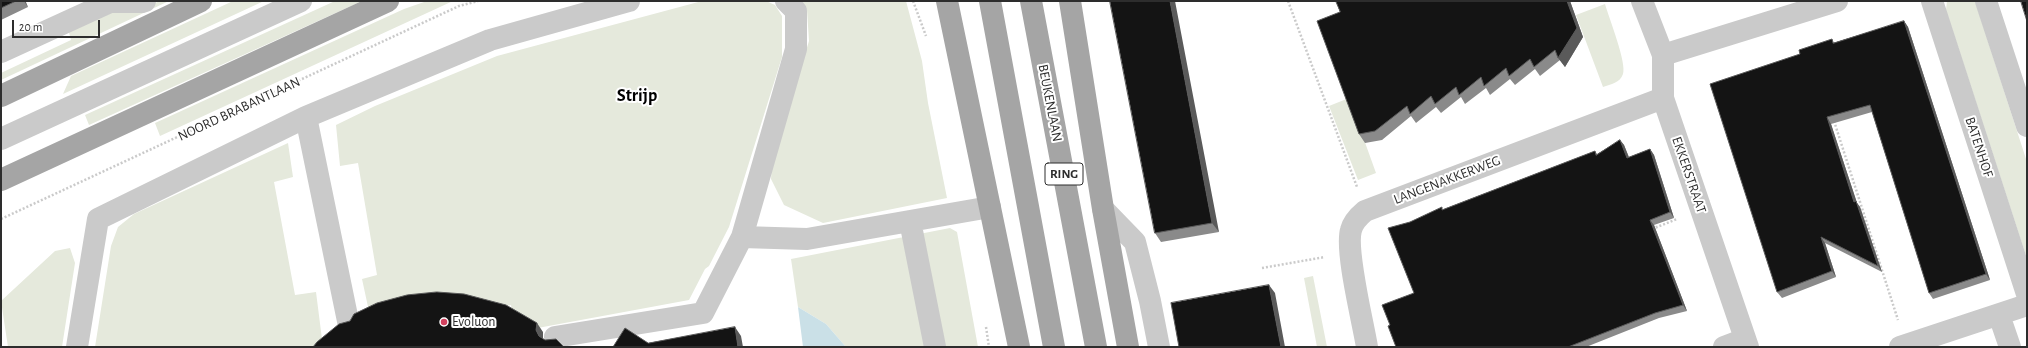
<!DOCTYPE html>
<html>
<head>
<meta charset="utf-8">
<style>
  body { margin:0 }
  #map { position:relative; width:2028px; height:348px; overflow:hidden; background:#fff; font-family:"Alegreya Sans",sans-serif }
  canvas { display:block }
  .frame { position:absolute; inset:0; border:2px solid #2d2d2d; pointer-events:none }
  .scale { position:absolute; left:12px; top:20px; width:88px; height:18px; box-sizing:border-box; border:2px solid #2d2d2d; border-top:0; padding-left:5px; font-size:12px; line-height:14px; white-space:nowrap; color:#2d2d2d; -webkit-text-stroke:3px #fff; paint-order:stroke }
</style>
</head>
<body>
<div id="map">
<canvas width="2028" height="348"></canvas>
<div class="frame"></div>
<div class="scale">20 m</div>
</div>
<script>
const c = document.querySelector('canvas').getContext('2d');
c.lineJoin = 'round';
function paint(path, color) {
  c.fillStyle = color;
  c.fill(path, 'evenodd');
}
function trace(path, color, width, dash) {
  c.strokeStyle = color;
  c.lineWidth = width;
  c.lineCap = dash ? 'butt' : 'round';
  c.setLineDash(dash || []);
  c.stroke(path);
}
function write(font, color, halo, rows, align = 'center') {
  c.font = font + ' "Alegreya Sans",sans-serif';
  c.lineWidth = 4;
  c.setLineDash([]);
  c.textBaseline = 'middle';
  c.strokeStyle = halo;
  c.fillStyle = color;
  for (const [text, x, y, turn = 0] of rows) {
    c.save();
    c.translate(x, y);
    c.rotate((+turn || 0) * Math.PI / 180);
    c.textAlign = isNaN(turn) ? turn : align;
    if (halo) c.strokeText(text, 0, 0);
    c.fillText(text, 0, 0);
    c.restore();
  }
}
const green = new Path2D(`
  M160,1H169L1,80V73L71,40L68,29L105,11L152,4Z
  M233,1H264L63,94L71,76Z
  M335,1H362L89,125L85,115Z
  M427,1H453L160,136L155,123L404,9Z
  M702,1H766L775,5L782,16V57L729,227L709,266L705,269L689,300L516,332L511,305L373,330L362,279L377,275L358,163L340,166L336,125L375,106L497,56Z
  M801,1H906L922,61L928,103L947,198L823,223L784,205L771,179L772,160L809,41L807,10Z
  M1947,1H1975L2027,162V259L1946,10Z
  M1605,4C1609,18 1627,63 1623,74C1620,83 1611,84 1603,87L1576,15Z
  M1349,98L1376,173L1358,180L1329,106Z
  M288,143L293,177L274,182L295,295L316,292L323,347H95L111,246L118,227L134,214Z
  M950,228L957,232L978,347H846L826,324L798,307L791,259Z
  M70,248L75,263L62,347H8L1,301L55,251Z
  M1313,276L1327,347H1317L1304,278Z`);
const water = new Path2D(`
  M798,307L826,324L846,347H803Z`);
const path = new Path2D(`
  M913,1L926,36
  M1288,1L1357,187
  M1834,121L1898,320
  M1,219L459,6L478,1
  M1652,229L1677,219
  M1262,268L1325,257
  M986,327L989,347`);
const minor = new Path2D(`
  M1642,1L1663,55V98L1748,347
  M1932,1L2027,294
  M1986,1L2027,126
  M1,52L110,2H142L145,1
  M1663,55L1837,1
  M306,117L348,321
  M1,139L301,1
  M1103,209L1135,242L1150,301L1159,347
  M910,221L935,347
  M742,237L807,239L990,207
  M1999,315L2010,347
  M555,337L703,313L742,237L796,49V11L786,1
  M77,347L98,219L306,117L490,40L629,1
  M1367,347C1363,322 1345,251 1351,230C1353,222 1359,216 1365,211L1663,98
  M1724,347L1745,339
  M1900,347L2027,305`);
const major = new Path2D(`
  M947,1L1019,347
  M990,1L1054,347
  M1031,1L1096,347
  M1070,1L1103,209L1128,347
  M1,96L201,1
  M1,180L388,1`);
const wall = new Path2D(`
  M1,1H29L26,2L28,7L1,20Z
  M1110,1L1219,232L1161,242L1155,233Z
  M1336,1H1570L1583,37L1565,67L1560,60L1540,76L1535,69L1515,85L1510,79L1490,95L1486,88L1465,104L1461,97L1441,113L1436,107L1416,123L1411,116L1382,140L1365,143L1359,134L1340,12Z
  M1904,21L1908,27L1990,280L1933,299L1929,293L1872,112L1831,124L1857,203L1860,207L1882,272L1825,243L1836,277L1782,298L1777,292L1800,54L1832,39L1834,43Z
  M1620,140L1624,145L1629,157L1650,149L1654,155L1674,218L1654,225L1687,311L1659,318L1586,347H1396L1390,325L1414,293L1410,222L1595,151L1597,154Z`);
const shadedWall = new Path2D(`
  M24,1H25L28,7Z
  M1170,1H1175L1219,232L1212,223Z
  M1567,1H1570L1583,37L1565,67L1558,58Z
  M1904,21L1908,27L1990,280L1986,274Z
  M1827,117L1831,124L1857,203L1860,207L1882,272L1878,266L1854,202Z
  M1620,140L1624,145L1631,163L1627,158Z
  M1650,149L1654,155L1674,218L1670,212Z
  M1650,220L1654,225L1687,311L1683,305Z
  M1821,237L1825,243L1836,277L1832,271Z
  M1269,285L1275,293L1285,347H1281Z
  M537,323L543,332V339L539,336L536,330Z
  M735,327L741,336L743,347H738Z`);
const building = new Path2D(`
  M1,1H16L1,8Z
  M1110,1H1170L1212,223L1155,233Z
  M1336,1H1567L1577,28L1558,58L1555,50L1534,67L1530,59L1509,76L1506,68L1484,86L1481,77L1459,95L1456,87L1435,104L1431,96L1410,114L1407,106L1375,131L1359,134L1317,21L1340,12Z
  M2021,1H2027V21Z
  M1904,21L1986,274L1929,293L1870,105L1827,117L1854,202L1856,201L1878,266L1821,237L1832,271L1777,292L1710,84L1800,54L1799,50L1832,39L1833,43Z
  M1620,140L1627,158L1650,149L1670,212L1650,220L1683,305L1655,313L1568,347H1396L1388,326L1390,325L1382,305L1414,293L1388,228L1410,222L1442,207V210L1595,151L1596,155Z
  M1269,285L1281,347H1179L1171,303Z
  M437,292L464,294L506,305L537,323L536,330L539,336L545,340L556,339L564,347H313L317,342L339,324L350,321L354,314L377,303L407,295Z
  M735,327L738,347H613L625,328L648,343Z`);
const markers = [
  [444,322,4,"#d2415e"]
];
const shields = [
  [1064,174,38]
];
const shieldNames = [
  ["RING",1064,174]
];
const streetNames = [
  ["BEUKENLAAN",1050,103,79],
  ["NOORD BRABANTLAAN",239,109,-25],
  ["BATENHOF",1979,147,72],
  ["EKKERSTRAAT",1689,175,71],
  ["LANGENAKKERWEG",1447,180,-21]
];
const poiNames = [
  ["Evoluon",452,322]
];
const districtNames = [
  ["Strijp",637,96]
];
paint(green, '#e5e9dc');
paint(water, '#cae0e7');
trace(path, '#cacaca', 2.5, [2, 2]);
trace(minor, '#cacaca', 22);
trace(major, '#a5a5a5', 22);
paint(wall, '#8a8a8a');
paint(shadedWall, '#5a5a5a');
paint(building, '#141414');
trace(building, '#5a5a5a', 1);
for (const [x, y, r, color] of markers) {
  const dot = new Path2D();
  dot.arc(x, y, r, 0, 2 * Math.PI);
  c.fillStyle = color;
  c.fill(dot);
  trace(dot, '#fff', 1.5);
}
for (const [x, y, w] of shields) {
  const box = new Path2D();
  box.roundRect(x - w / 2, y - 11, w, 22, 3);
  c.fillStyle = '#fff';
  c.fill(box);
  trace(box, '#2d2d2d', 1);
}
write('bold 13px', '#2d2d2d', null, shieldNames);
write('14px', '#2d2d2d', '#fff', streetNames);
write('14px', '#2d2d2d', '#fff', poiNames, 'left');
write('bold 18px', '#000', '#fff', districtNames);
</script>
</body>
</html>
